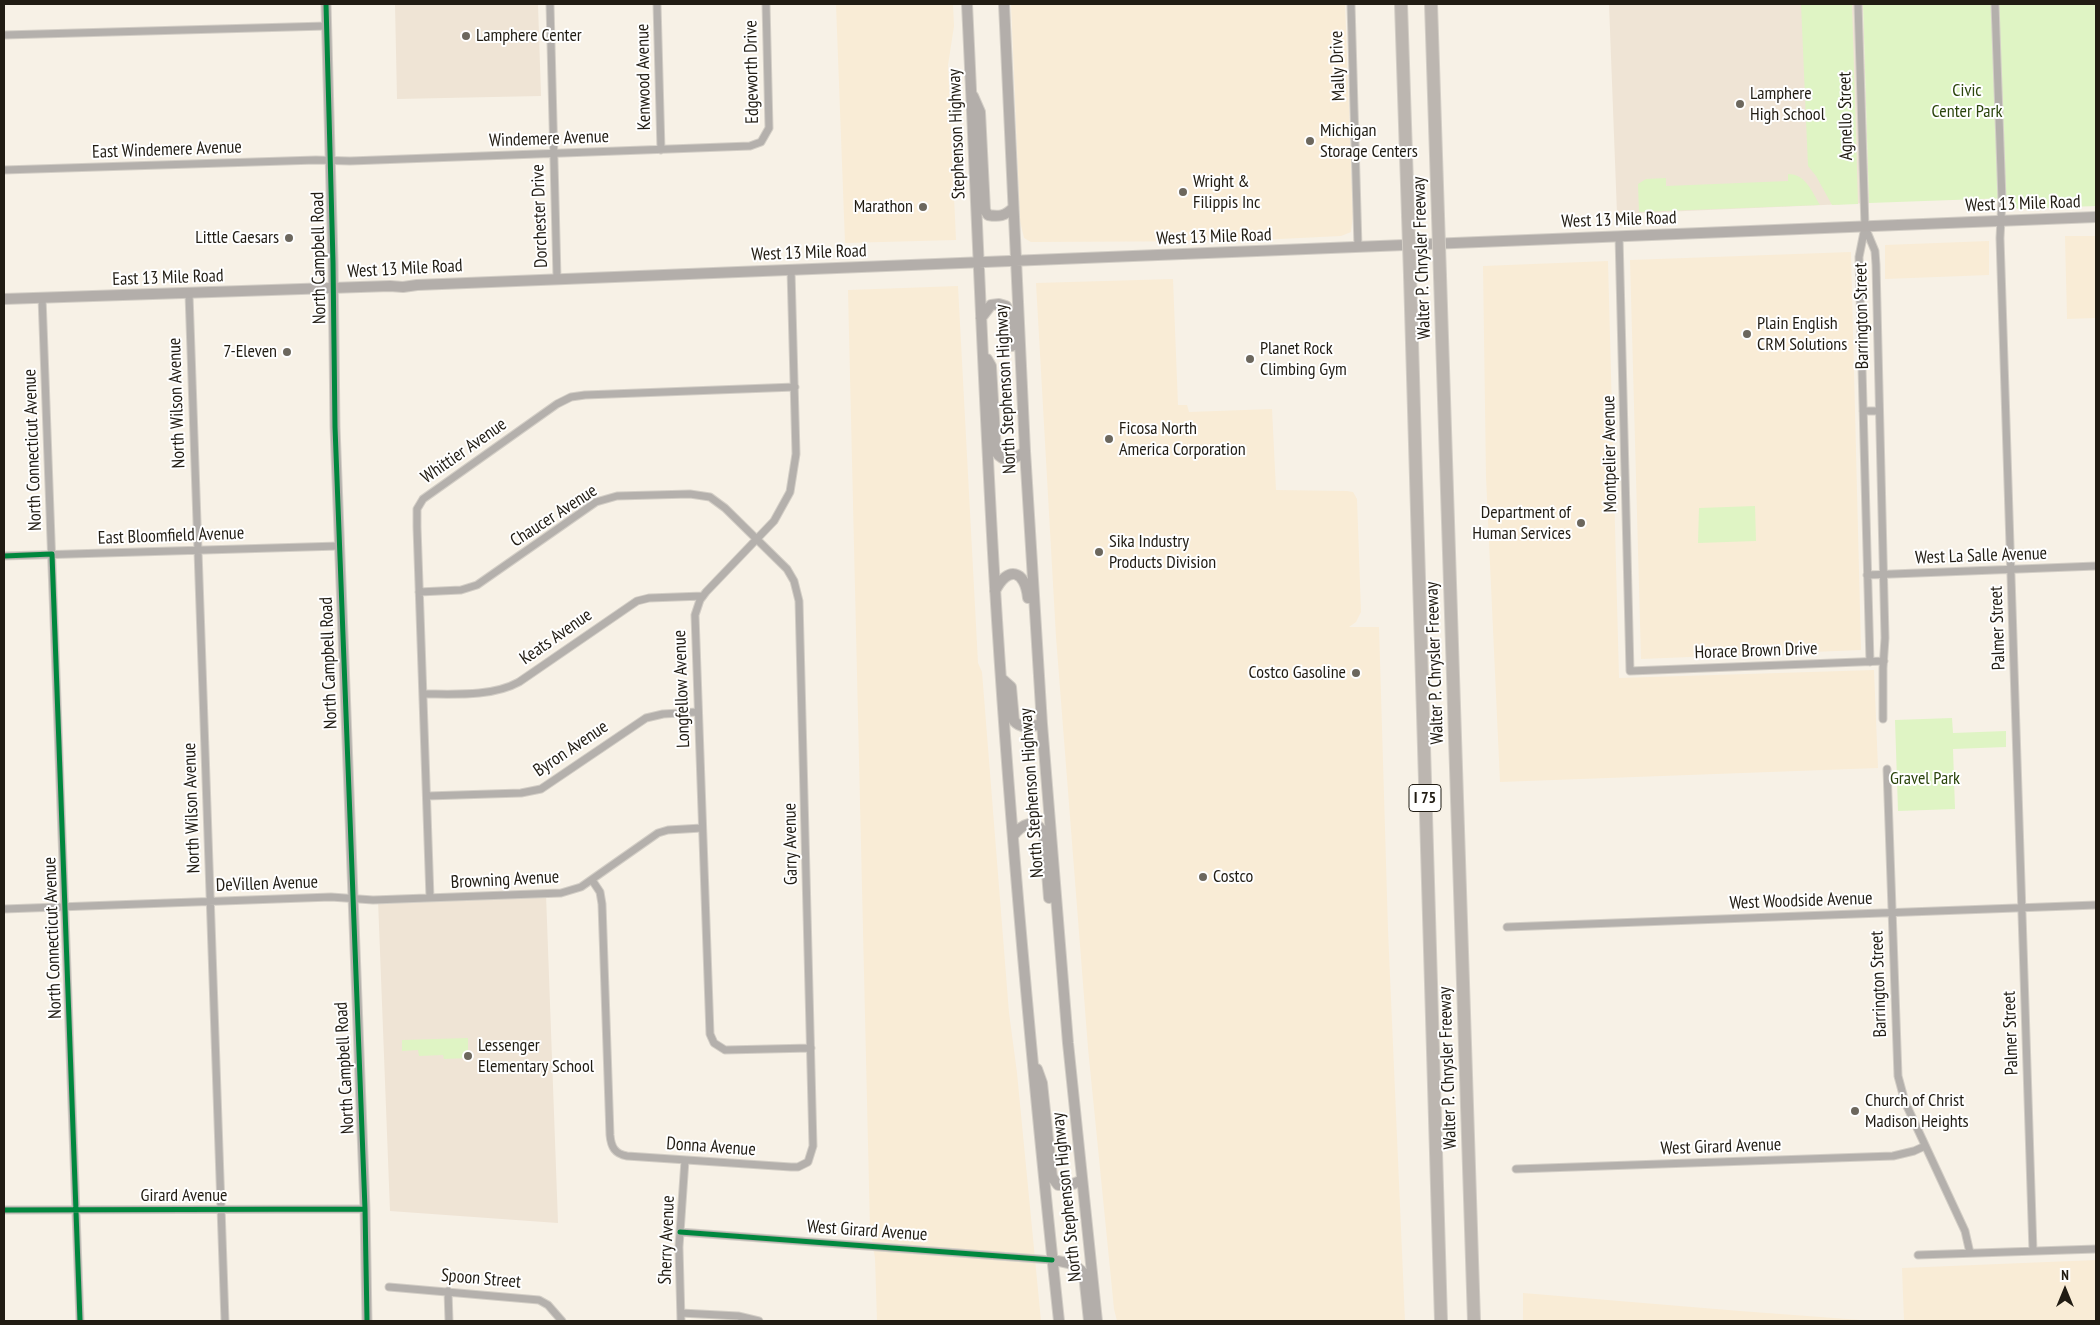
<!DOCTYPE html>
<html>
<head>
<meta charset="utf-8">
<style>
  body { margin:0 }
  #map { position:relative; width:2100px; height:1325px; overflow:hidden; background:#f7f1e6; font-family:"PT Sans Narrow",sans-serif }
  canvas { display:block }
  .frame { position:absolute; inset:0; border:5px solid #211c13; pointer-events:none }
  .north { position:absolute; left:2040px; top:1265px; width:50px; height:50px; -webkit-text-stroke:4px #fff; paint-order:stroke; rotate:0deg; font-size:14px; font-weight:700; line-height:20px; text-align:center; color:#211c13 }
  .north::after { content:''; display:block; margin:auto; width:18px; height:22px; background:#211c13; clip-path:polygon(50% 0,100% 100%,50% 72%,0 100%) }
</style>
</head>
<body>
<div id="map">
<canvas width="2100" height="1325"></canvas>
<div class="frame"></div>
<div class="north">N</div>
</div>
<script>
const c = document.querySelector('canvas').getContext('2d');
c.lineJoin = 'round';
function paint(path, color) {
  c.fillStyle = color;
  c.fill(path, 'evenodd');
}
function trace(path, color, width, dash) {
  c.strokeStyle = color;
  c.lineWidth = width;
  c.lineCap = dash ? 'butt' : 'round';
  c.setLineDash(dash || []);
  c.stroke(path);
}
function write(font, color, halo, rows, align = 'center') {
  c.font = font + ' "PT Sans Narrow",sans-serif';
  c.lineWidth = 4;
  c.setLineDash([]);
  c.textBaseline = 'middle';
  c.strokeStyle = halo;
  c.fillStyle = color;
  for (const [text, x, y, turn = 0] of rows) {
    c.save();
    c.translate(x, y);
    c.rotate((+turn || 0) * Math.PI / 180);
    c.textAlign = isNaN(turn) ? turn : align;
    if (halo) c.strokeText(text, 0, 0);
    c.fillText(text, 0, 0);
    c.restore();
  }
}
const built = new Path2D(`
  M836,4H953L954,26L948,65L956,240L845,243Z
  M1011,4H1345L1353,214L1351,232L1341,236L1238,241L1031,242L1024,238L1020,221Z
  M2065,236H2096V318L2067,319Z
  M1989,241V275L1885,279V245Z
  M1851,252L1861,650L1641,659L1630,260Z
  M1608,261L1619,678L1874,670L1878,768L1500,782L1486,477L1483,266Z
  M1173,279L1178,405H1187L1189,412L1272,409L1276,490L1347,491L1353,492L1357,499L1361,612L1356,622L1349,627H1379L1388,930L1405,1321H1117L1114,1309L1088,1048L1056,637L1036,283Z
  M958,286L978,663L982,672L1009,1013L1017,1073L1041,1321H877L875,1258L870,1229L848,290Z
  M2096,1260V1321H1904L1902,1268Z
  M1523,1293L1740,1311L1874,1321H1523Z`);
const education = new Path2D(`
  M395,4H538L541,96L397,99Z
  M1609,4H1863L1869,203L1617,214Z
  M546,894L558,1223L390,1211L378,900Z`);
const green = new Path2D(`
  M1801,4H1852L1858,204L1832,205L1816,176L1808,166Z
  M1863,4H2096V206L2018,209L2010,205L2008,198L1869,203Z
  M1788,174C1806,174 1812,192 1820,205L1639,212L1638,184L1646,179L1666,178V186L1788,181Z
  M1755,506L1756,541L1698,543L1699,508Z
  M1952,718L1953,733L2006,731V747L1953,749L1955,809L1898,811L1895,720Z
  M468,1038V1058L444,1059L443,1055L419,1056L418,1050L402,1051V1040Z`);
const minor = new Path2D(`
  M550,4L557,278
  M657,4L661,150
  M1351,4L1358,247
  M1858,4L1865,227L1859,257L1870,662
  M1995,4L2002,200L2000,238L2033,1251
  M4,35L326,26
  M4,170L316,160L350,161L750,146L761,142L769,128L766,4
  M1865,227L1875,251L1876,265L1885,638L1883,668V719
  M1619,236L1630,671L1884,661
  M791,270L796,454L790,492L774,521L706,592L700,600L695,615L710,1034L714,1043L725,1050L811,1048
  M189,294L225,1321
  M42,297L80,1321
  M1863,411H1879
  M4,556L339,546
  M1867,575L2096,566
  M419,592L461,590L477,585L596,502L617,496L690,494L710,497L725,508L787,569L794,581L799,601L813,1146L808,1162L798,1167H791L627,1156C615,1154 611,1147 610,1135L602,904L600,892L592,880
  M423,694C453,694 492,697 519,682L637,601L649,598L703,596
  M1887,769L1898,1076L1905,1102L1965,1231L1970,1253
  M427,796L521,793L541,789L646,718L663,714L697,712
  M430,898L417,527V509L423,499L557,404L571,397L585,395L795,387
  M4,909L331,897L373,900L561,893L581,887L658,833L668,830L702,828
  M1507,927L2096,905
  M1516,1169L1893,1156L1914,1151L1925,1146
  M4,1210L365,1209
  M680,1232L1052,1260
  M1918,1255L2096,1249
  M389,1287L539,1300L548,1305L562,1321
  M448,1291L449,1321
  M681,1313L738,1316L759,1321
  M681,1321L679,1247L685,1160`);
const tertiary = new Path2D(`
  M326,4L333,262L335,427L365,1209L367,1321`);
const secondary = new Path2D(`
  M967,4C977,209 984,415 997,620C1012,854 1034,1088 1059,1321
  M1004,4L1025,451L1042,724L1068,1043L1097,1321
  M973,96L980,112L985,210L988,215C999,217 1005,216 1013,208
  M4,299L390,286L403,287L417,285L2096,217
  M981,318L991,305L999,304L1006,306L1010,313L1012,346
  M987,359L991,366L996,452C1004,464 1016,459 1025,451
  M995,591C1008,565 1025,570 1028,598
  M1001,678L1011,687L1014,721C1022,730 1032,726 1042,724
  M1013,836C1021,825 1036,816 1044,834L1049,898
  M1037,1069L1042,1083L1052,1177L1058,1185L1073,1184L1082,1180
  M1052,1260C1065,1262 1076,1263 1084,1274L1089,1321`);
const motorway = new Path2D(`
  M1401,4L1408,215
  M1431,4L1438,216
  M1410,275L1441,1321
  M1440,276L1474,1321`);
const motorwayBridge = new Path2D(`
  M1408,215L1410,275
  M1438,216L1440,276`);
const cycleway = new Path2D(`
  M326,4L333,262L335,427L365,1209L367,1321
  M4,556L52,554L80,1321
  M4,1210L365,1209
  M680,1232L1052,1260`);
const markers = [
  [466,36,5,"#6c675d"],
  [1740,104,5,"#6c675d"],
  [1310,141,5,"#6c675d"],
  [1183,192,5,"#6c675d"],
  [923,207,5,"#6c675d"],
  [289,238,5,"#6c675d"],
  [1747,334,5,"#6c675d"],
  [287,352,5,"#6c675d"],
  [1250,359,5,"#6c675d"],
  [1109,439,5,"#6c675d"],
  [1581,523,5,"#6c675d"],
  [1099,552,5,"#6c675d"],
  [1356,673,5,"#6c675d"],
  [1203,877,5,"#6c675d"],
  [468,1056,5,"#6c675d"],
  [1855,1111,5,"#6c675d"]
];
const shields = [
  [1425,798,32]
];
const shieldNames = [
  ["I 75",1425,798]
];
const poiNames = [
  ["Lamphere Center",476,36],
  ["Lamphere",1750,94],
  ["High School",1750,115],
  ["Michigan",1320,131],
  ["Storage Centers",1320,152],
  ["Wright &",1193,182],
  ["Filippis Inc",1193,203],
  ["Marathon",913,207,"right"],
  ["Little Caesars",279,238,"right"],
  ["Plain English",1757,324],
  ["CRM Solutions",1757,345],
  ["Planet Rock",1260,349],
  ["Climbing Gym",1260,370],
  ["7-Eleven",277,352,"right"],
  ["Ficosa North",1119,429],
  ["America Corporation",1119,450],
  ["Department of",1571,513,"right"],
  ["Human Services",1571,534,"right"],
  ["Sika Industry",1109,542],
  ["Products Division",1109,563],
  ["Costco Gasoline",1346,673,"right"],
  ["Costco",1213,877],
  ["Lessenger",478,1046],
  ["Elementary School",478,1067],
  ["Church of Christ",1865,1101],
  ["Madison Heights",1865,1122]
];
const streetNames = [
  ["Mally Drive",1338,66,-92],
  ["Edgeworth Drive",752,72,-91],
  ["Kenwood Avenue",644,77,-91],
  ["Agnello Street",1846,116,-91],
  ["Stephenson Highway",957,134,-92],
  ["Windemere Avenue",549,139,-2],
  ["East Windemere Avenue",167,150,-2],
  ["West 13 Mile Road",2023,204,-2],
  ["Dorchester Drive",540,216,-92],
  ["West 13 Mile Road",1619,220,-2],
  ["West 13 Mile Road",1214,237,-2],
  ["West 13 Mile Road",809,253,-2],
  ["North Campbell Road",319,258,-91],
  ["Walter P. Chrysler Freeway",1422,258,-92],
  ["West 13 Mile Road",405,269,-3],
  ["East 13 Mile Road",168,278,-2],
  ["Barrington Street",1862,316,-91],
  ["North Stephenson Highway",1006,389,-93],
  ["North Wilson Avenue",177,403,-92],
  ["North Connecticut Avenue",33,450,-92],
  ["Whittier Avenue",464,451,-35],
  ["Montpelier Avenue",1610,454,-91],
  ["Chaucer Avenue",554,516,-33],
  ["East Bloomfield Avenue",171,536,-2],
  ["West La Salle Avenue",1981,556,-2],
  ["Palmer Street",1998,628,-92],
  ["Keats Avenue",556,637,-35],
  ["Horace Brown Drive",1756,651,-2],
  ["North Campbell Road",329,663,-92],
  ["Walter P. Chrysler Freeway",1435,663,-92],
  ["Longfellow Avenue",682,689,-92],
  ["Byron Avenue",571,749,-34],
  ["North Stephenson Highway",1032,793,-94],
  ["North Wilson Avenue",192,808,-92],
  ["Garry Avenue",791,844,-91],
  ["Browning Avenue",505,880,-3],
  ["DeVillen Avenue",267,884,-2],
  ["West Woodside Avenue",1801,901,-2],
  ["North Connecticut Avenue",53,938,-92],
  ["Barrington Street",1879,984,-92],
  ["Palmer Street",2011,1033,-92],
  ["North Campbell Road",345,1068,-93],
  ["Walter P. Chrysler Freeway",1448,1068,-92],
  ["Donna Avenue",711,1147,4],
  ["West Girard Avenue",1721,1147,-2],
  ["Girard Avenue",184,1196],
  ["North Stephenson Highway",1067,1197,-96],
  ["West Girard Avenue",867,1231,4],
  ["Sherry Avenue",667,1240,-88],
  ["Spoon Street",481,1279,5]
];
const parkNames = [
  ["Civic",1967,91],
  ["Center Park",1967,112],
  ["Gravel Park",1925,779]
];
paint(built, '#f9ecd6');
paint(education, '#efe4d5');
paint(green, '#dff4c4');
trace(minor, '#d3cec6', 9);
trace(tertiary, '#d3cec6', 11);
trace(secondary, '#d3cec6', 12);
trace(motorway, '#d3cec6', 14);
trace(minor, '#b4b0ac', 7);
trace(tertiary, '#b4b0ac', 9);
trace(secondary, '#b3aeaa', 10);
trace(motorway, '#bcb6b0', 12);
trace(motorwayBridge, '#d3cec6', 14, []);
trace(motorwayBridge, '#bcb6b0', 12);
trace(cycleway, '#00873e', 5);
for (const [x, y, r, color] of markers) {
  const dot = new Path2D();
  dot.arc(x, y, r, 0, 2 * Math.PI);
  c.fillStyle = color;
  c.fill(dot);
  trace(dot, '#fff', 2);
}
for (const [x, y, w] of shields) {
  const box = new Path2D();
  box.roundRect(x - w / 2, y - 13.5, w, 27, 4);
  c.fillStyle = '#fff';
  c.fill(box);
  trace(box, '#211c13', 1);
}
write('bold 16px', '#211c13', null, shieldNames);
write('18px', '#211c13', '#fff', poiNames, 'left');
write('18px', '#211c13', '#fff', streetNames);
write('18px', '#2a440b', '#fff', parkNames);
</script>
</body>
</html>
